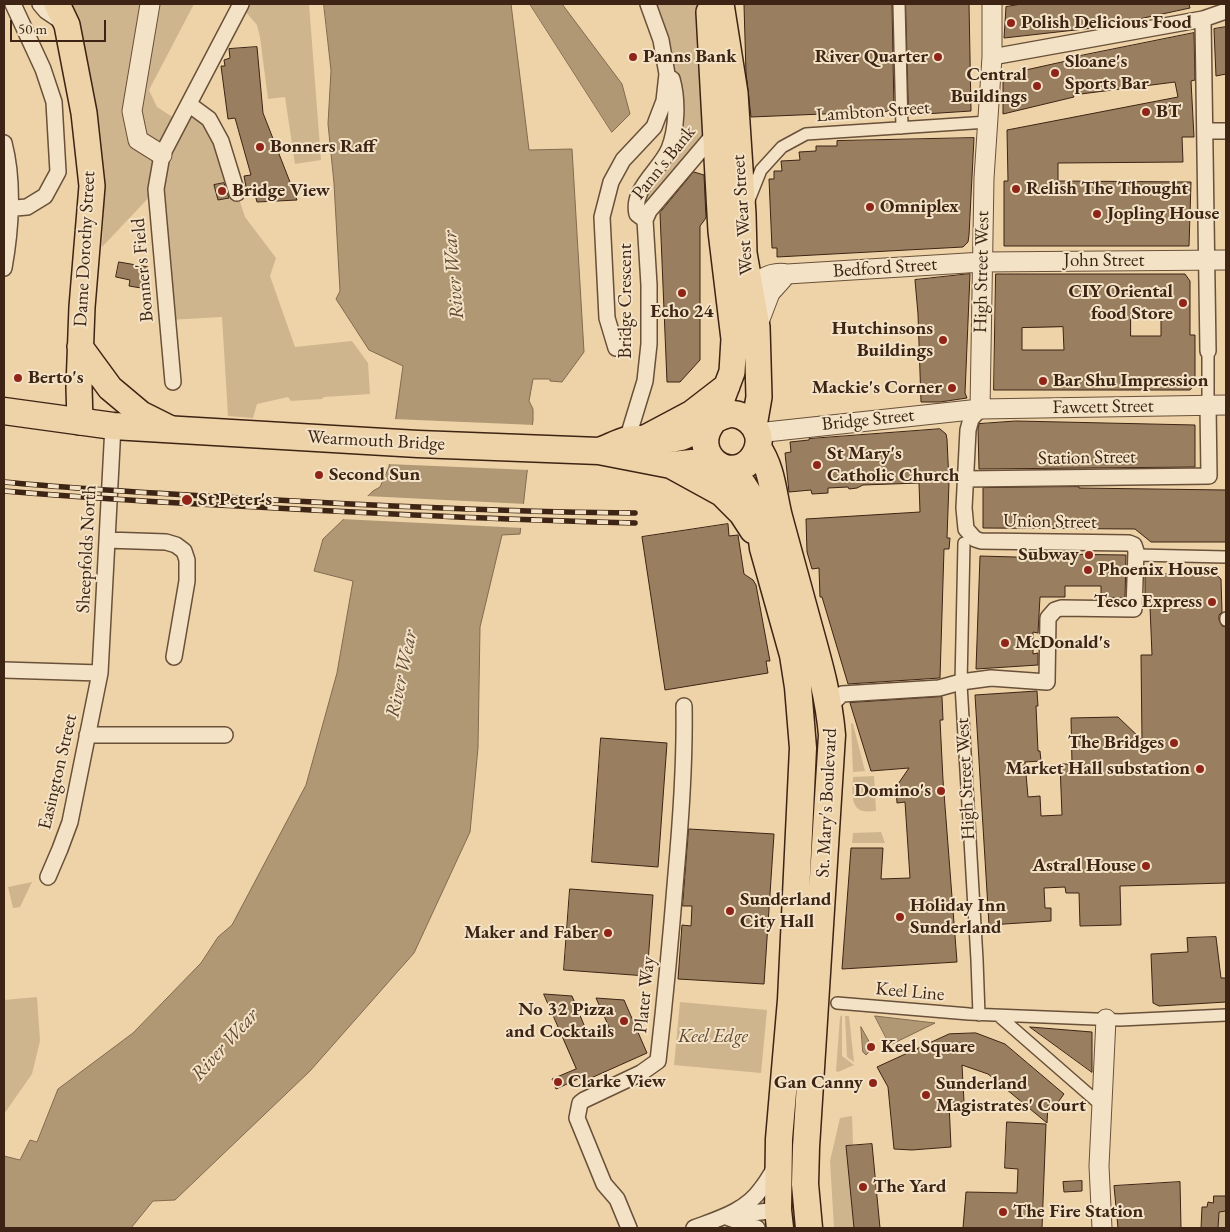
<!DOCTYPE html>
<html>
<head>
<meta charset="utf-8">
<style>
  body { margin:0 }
  #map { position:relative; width:1230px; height:1232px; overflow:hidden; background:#edd3a7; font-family:"EB Garamond",serif }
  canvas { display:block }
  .frame { position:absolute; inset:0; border:5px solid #3d2414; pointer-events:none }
  .scale { position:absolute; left:10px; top:20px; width:96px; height:22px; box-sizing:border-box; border:2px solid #3d2414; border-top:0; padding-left:6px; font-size:15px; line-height:18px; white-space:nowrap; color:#3d2414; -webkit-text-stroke:4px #f3e2c6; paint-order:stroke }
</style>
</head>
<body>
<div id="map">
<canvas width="1230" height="1232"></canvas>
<div class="frame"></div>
<div class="scale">50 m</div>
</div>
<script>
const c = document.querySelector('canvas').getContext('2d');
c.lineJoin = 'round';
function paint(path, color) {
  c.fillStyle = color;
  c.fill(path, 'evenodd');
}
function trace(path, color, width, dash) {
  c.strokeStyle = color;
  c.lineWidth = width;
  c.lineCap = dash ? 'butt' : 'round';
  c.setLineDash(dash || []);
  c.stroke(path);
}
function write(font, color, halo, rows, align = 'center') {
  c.font = font + ' "EB Garamond",serif';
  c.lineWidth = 4;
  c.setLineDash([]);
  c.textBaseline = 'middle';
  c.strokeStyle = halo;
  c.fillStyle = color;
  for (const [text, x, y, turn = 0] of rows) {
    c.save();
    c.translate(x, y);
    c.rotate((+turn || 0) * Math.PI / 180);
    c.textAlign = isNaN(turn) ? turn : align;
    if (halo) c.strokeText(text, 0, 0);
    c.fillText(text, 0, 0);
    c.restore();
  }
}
const green = new Path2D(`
  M69,4H194L149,90L157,107L180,122L190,105L209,119L226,182L214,185L218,200L230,197L237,193L245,217L276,258L270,276L295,347L352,341L368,363L370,394L324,397L322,399L291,401L288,397L257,404L253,418L228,416L222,317L168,320L156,190L102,247L104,206Z
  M239,4H309L321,160L295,164L285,97L268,99L260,37L257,25Z
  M648,4H706L716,132L649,211L636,201L674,123Z
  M851,723L853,724L865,771L853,772Z
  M874,776L876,811C872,811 867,812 863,811C849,808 853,787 853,777Z
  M881,832L885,843H852L853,833Z
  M32,882L20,907L13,908L8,887Z
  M37,997L40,1041L32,1074L4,1114V1000Z
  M680,1002L767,1010L761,1073L674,1065Z
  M842,1015V1056L854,1065L838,1072L836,1071L840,1017Z
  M845,1016H849L854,1062L847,1057Z
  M852,1116L853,1145L846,1146L854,1228H834L830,1161L840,1118Z
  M1226,1211V1228H1218L1219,1212Z`);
const water = new Path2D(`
  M324,4H511L529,150L572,149L584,352L562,382L550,381V379H533L529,401L533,409V420L520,534L502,535L480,627L478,748L470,832L414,953L310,1071L175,1200L153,1201L131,1228H4V1156L20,1160L30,1140L37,1142L58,1089L133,1033L201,963L218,937L232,925L306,785L337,673L353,581L314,571L323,539L373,491L380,487L389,467L403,366L369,350L336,299L340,291L334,183L328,124L331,71Z
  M530,4H562L622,84L630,114L612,132Z
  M875,1016L935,1023L890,1045Z
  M861,1027L871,1045V1050L866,1055L863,1052Z`);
const pier = new Path2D(`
  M393,419L535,425L530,470L387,464Z
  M366,496L526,504L523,528L341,519Z`);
const building = new Path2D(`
  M770,4H892L894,111L751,117L746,73L744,5Z
  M906,4H969L971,111L909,115Z
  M1022,4H1189L1190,8L1102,27L1004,38L1006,7Z
  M1226,27V74L1216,76L1214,29Z
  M1194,33L1195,80L1191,81L1194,137H1182L1183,162L1058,163V181L1191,182L1189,246H1004V181H1008L1007,130L1178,97L1175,82L1073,95L1074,97L1003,114V75L1080,58V56Z
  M257,47L263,113L297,200L257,202L254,191L247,192L244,176L251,175L235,118L228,119L221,66H225L224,60L230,58L229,49Z
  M974,138L969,235L968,242L963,247L777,257V248H772L769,179H774V171H782L781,161L800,160L799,152L816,151V146H837V141Z
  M694,172L704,175L706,218L700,226V360L680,382H667L660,213Z
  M224,183L229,198L218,200L214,185Z
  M119,262L148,267L145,284L142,283L141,288L129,286L130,280L116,277Z
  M970,274L965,393L967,398L940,402H921L918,314L915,280Z
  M996,274H1185L1190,281V335H1195V384L1190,390H994ZM1131,315H1161V336H1131ZM1063,327L1064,350H1022V328Z
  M1016,421L1195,425V467L979,469L978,429L979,424Z
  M940,429L946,434L947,439L949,482L947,538H950L949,549H944L940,678L848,684L822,597H820L819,568L812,569L807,552L806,519L920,512L919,483L863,485L857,488L849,489L848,487L828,488V493L812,494L811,490L789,492L785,453L791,452L790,442L809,440V439Z
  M1079,487V488L1226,490V542H1151L1135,529L983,528V488Z
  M728,524L729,536L738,535L744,574L753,580L756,585L770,661H766L768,673L665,690L642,537Z
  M1050,554L1126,555L1125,598L1101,597V586H1065V597H1040L1038,633L1033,632V654L1038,653V665L976,669L980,556L1050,558Z
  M1214,573L1221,579L1222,612L1219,615V620L1222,626L1226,627V883L1120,886L1121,925L1080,926L1079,893H1066L1065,887L1044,888L1045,908H1051V921L989,925L975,695L1037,691L1038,706H1036L1038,751H1040L1041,761L1025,762L1028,797L1040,796L1041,816L1062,815L1060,764H1072L1071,718L1118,717L1142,740L1141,655H1152L1150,607H1145V575Z
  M942,697L943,720H940L943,780L957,962L842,969L851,848H883L881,879L910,878L905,802L897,803L896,787L909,768L871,771L850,703Z
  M601,738L667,743L658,867L592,862Z
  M689,829L774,834L764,984L678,979L682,925L691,926L692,906H683Z
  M570,889L653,895L647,976L564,970Z
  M1216,937L1221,978H1226V1002L1159,1006L1153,1003L1151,954L1188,952L1187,938Z
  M544,994L572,996L589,1037L609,1027L596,998L624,1000L647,1053L582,1082L580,1078L556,1089L552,1079L576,1069Z
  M1030,1027L1092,1032V1072Z
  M976,1033L1005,1044L1064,1094L1056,1105H1048L1047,1123L988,1074L962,1065L964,1102L949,1103L951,1147L912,1150L894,1149L888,1087L877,1067L949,1034Z
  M1007,1122L1046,1124L1042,1228H963L966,1192L1017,1193L1018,1169L1005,1168Z
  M872,1144L880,1228H854L846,1146Z
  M1082,1181V1191L1064,1192L1063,1182Z
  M1180,1182L1181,1228H1118L1114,1186Z
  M1214,1196H1226V1211L1219,1212L1218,1228H1201L1202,1207H1207L1208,1202L1213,1203Z`);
const pedestrian = new Path2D(`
  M899,4L902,128
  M749,200L761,170L782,147L806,134L988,122
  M1208,351V405
  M964,543L961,684L977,960L979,1015
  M1136,555L1226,557
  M1226,620V618
  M837,1003L969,1014L1120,1020L1226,1015
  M999,1016L1101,1105`);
const minor = new Path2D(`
  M40,4L46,11L64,23
  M1203,19L1208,351
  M992,57L1203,19L1226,11
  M190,105L209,119L221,141L237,193
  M1205,131H1226
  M4,143C14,181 11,229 4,268
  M4,209L27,207L45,196L58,172L54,102L43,69L13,4
  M645,220L637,214C631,189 660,170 669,149C677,129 678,100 672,79
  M645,220L649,211L716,132
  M616,348L607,318L602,217L611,182L623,160L654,127L664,101L667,74L661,40L648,4
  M173,382L156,189L162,155L241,4
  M627,440L645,381L649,344V285L645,220
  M965,479L1209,476L1208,405
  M107,540L166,542L176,545L184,551L187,560V581L174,657
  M4,670L100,673
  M829,707L842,694L939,688L961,682L991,678L1047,682L1048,618L1055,610L1061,608L1134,609L1136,551L1134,545L1129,543L981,541L975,539L966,529L964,508L968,430L971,419L980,409
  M87,735H225
  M48,877L60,849L70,822L100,673L113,426
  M734,1215L778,1210
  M729,1218L757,1228
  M629,1228L617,1199L604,1184L577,1118L580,1103L584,1100L641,1073L658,1061C665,999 671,937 676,874C681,819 685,762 684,706
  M694,1228C718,1219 746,1211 761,1189C767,1182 771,1174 776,1166`);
const tertiary = new Path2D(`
  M150,4L132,111L138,140L162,155
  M745,297C751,282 771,270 787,274L983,262L1226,260
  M757,327L770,293L787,274
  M980,409L984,178L992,57V4
  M757,433L980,409L1226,405
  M1102,1228L1099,1166L1106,1019`);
const primary = new Path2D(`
  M57,4L67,25L84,113L92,186L82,307L79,387L80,422
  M721,4L735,93L743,214L744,253L757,327L759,397L754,426
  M709,12L721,231L734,339L732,372L714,420
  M80,347L110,388L141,414L171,429
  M645,438L692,413L727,386`);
const trunk = new Path2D(`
  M4,411L113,426L418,444L599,451L671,465L713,461
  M758,448C772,468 773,493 779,517C789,554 799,590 809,627C819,663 829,698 832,735L806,1147L805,1184L809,1228
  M602,450C610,447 619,442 627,440C645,436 664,442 681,437C697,432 719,413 733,414C745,415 755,424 758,435C760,444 757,453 751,460C727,485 690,452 712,423
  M671,465L722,493L742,513L753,530
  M725,468L743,485L748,493L760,525L763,548L793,655L798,687L803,748L791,1000L779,1139L778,1210L780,1228`);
const rail = new Path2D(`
  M4,482C88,490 172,494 257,499C383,506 508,512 635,513
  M4,491C88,498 172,503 257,507C383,514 508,520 635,523`);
const markers = [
  [1011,23,5,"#8f2418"],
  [633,57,5,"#8f2418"],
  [938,57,5,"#8f2418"],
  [1055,73,5,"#8f2418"],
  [1037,86,5,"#8f2418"],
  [1146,112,5,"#8f2418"],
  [260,147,5,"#8f2418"],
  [1016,189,5,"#8f2418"],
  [222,191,5,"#8f2418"],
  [870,207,5,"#8f2418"],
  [1097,214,5,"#8f2418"],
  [682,293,5,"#8f2418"],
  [1183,303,5,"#8f2418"],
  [943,340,5,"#8f2418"],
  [18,378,5,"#8f2418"],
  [1043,381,5,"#8f2418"],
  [952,388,5,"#8f2418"],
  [817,465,5,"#8f2418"],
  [319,475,5,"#8f2418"],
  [187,500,6,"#8f2418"],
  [1089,555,5,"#8f2418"],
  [1088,570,5,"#8f2418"],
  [1212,602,5,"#8f2418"],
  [1005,643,5,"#8f2418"],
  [1174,743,5,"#8f2418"],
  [1200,769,5,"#8f2418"],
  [941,791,5,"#8f2418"],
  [1146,866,5,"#8f2418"],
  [730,911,5,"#8f2418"],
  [900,917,5,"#8f2418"],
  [608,933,5,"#8f2418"],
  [624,1021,5,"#8f2418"],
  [871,1047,5,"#8f2418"],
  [558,1082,5,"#8f2418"],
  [873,1083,5,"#8f2418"],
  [926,1095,5,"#8f2418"],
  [863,1187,5,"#8f2418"],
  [1003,1212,5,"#8f2418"]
];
const poiNames = [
  ["Polish Delicious Food",1021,23],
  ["Panns Bank",643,57],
  ["River Quarter",928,57,"right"],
  ["Sloane's",1065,62],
  ["Sports Bar",1065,84],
  ["Central",1027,75,"right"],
  ["Buildings",1027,97,"right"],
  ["BT",1156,112],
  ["Bonners Raff",270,147],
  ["Relish The Thought",1026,189],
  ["Bridge View",232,191],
  ["Omniplex",880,207],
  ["Jopling House",1107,214],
  ["CIY Oriental",1173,292,"right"],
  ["food Store",1173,314,"right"],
  ["Echo 24",682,312,"center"],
  ["Hutchinsons",933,329,"right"],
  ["Buildings",933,351,"right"],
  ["Berto's",28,378],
  ["Bar Shu Impression",1053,381],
  ["Mackie's Corner",942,388,"right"],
  ["St Mary's",827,454],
  ["Catholic Church",827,476],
  ["Second Sun",329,475],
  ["St Peter's",198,500],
  ["Subway",1079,555,"right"],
  ["Phoenix House",1098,570],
  ["Tesco Express",1202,602,"right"],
  ["McDonald's",1015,643],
  ["The Bridges",1164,743,"right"],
  ["Market Hall substation",1190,769,"right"],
  ["Domino's",931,791,"right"],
  ["Astral House",1136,866,"right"],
  ["Sunderland",740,900],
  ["City Hall",740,922],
  ["Holiday Inn",910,906],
  ["Sunderland",910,928],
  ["Maker and Faber",598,933,"right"],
  ["No 32 Pizza",614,1010,"right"],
  ["and Cocktails",614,1032,"right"],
  ["Keel Square",881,1047],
  ["Clarke View",568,1082],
  ["Gan Canny",863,1083,"right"],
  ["Sunderland",936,1084],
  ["Magistrates' Court",936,1106],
  ["The Yard",873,1187],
  ["The Fire Station",1013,1212]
];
const streetNames = [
  ["Lambton Street",873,112,-4],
  ["Pann's Bank",664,163,-51],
  ["West Wear Street",743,215,-94],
  ["Dame Dorothy Street",85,249,-87],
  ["John Street",1104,261],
  ["Bedford Street",885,268,-4],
  ["Bonner's Field",143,270,-95],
  ["High Street West",982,272,-89],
  ["Bridge Crescent",626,301,-90],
  ["Fawcett Street",1103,407,-1],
  ["Bridge Street",868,420,-6],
  ["Wearmouth Bridge",376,441,3],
  ["Station Street",1087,458,-1],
  ["Union Street",1050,522,1],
  ["Sheepfolds North",87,549,-87],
  ["Easington Street",58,772,-77],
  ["High Street West",966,779,-93],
  ["St. Mary's Boulevard",827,803,-87],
  ["Keel Line",910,992,5],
  ["Plater Way",645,995,-84]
];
const parkNames = [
  ["Keel Edge",713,1037]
];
const waterNames = [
  ["River Wear",454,275,-95],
  ["River Wear",402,674,-78],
  ["River Wear",225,1045,-48]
];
paint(green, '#cfb58e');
paint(water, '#b19875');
trace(water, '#836a4e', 1);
paint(pier, '#edd3a7');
paint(building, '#997f60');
trace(building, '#3d2414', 1);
trace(pedestrian, '#695039', 14);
trace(minor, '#695039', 18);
trace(tertiary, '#695039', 21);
trace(primary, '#3d2414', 28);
trace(trunk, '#3d2414', 29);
trace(pedestrian, '#f3e2c6', 11);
trace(minor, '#f3e2c6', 15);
trace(tertiary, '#f3e2c6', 19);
trace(primary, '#edd3a7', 25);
trace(trunk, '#edd3a7', 26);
trace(rail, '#3d2414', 5.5);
trace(rail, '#f3e2c6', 4, [11]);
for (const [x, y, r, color] of markers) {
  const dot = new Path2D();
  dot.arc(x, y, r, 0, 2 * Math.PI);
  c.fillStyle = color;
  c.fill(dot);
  trace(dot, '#f3e2c6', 2);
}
write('bold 19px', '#3d2414', '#f3e2c6', poiNames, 'left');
write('19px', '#3d2414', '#f3e2c6', streetNames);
write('italic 19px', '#624832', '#f3e2c6', parkNames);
write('italic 20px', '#604731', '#f3e2c6', waterNames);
</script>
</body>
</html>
